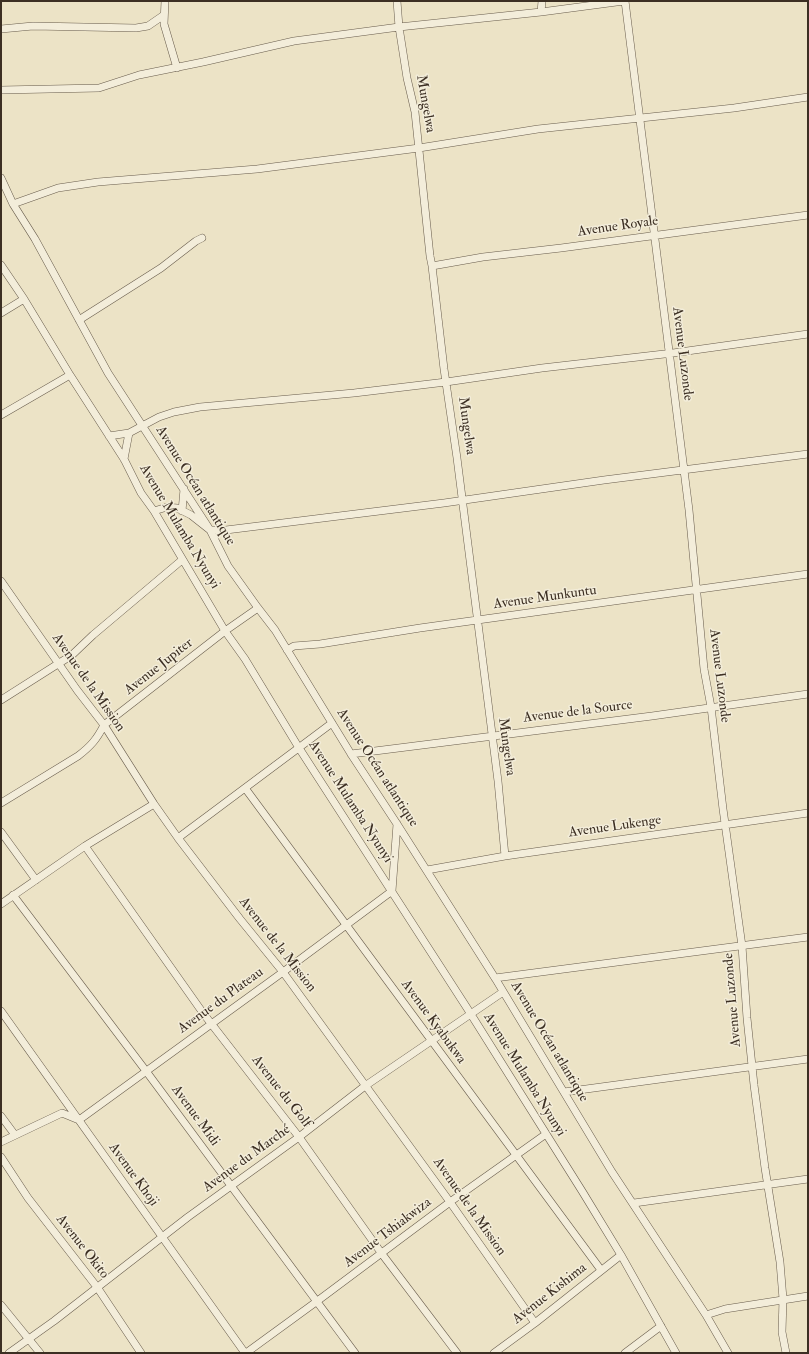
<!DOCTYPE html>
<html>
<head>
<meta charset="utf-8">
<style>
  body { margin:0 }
  #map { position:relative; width:809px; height:1354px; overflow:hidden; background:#ece3c6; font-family:"IM FELL Double Pica",serif }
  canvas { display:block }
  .frame { position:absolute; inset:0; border:2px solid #3c2f23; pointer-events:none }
</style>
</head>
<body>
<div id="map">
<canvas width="809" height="1354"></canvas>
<div class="frame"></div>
</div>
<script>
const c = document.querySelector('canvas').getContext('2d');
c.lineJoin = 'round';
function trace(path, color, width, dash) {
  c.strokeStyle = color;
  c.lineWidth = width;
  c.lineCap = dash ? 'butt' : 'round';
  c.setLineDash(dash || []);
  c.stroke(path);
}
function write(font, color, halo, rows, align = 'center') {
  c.font = font + ' "IM FELL Double Pica",serif';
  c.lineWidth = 3;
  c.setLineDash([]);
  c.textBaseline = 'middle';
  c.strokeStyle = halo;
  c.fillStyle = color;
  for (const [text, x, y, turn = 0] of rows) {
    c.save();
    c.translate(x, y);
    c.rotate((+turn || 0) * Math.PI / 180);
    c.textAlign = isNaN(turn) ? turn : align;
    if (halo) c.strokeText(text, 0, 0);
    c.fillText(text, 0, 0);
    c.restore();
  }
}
const street = new Path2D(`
  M165,1L164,24L177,68
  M397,1L399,27L407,78L415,112L430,256L432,266L444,369L457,458L498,781L505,856
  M625,1L689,510L704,669L711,707L723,809L742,946L747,1018L754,1085L765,1168L780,1262L783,1299L782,1332L786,1353
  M541,12L542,1
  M1,29L33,26L136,28L148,26L164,15
  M1,90L99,88L139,75L203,62L294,41L399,27L541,12L624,1
  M1,178L13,204L35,239L108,373L210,530L228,566L258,608L275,630L351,754L397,824L495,978L612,1172L706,1315L728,1353
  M13,204L58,188L98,182L257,169L419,148L538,129L734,108L808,97
  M1,265L24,299L70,375L124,459L141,493L154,511L225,631L245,659L299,748L467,1008L582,1191L621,1255L676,1353
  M432,266L483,257L561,248L808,215
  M1,313L24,299
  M79,320L161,268L196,241L202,238
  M1,415L70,375
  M109,436L129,433L159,417L174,412L200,407L354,393L446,382L542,368L673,353L808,334
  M124,459L129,433
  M154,511L167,507L177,508L191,515L210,530H226L444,503L604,480L808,454
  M182,511L184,489
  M1,581L77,690L104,725L154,804L178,838L240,919L283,972L450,1202L535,1323
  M287,650L294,646L320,644L420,628L808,574
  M1,700L72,655L93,635L182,560
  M351,754L652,716L808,694
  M245,788L601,1270
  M1,803L78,756C91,746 97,739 104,725L225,631L258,608
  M1,832L36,880
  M178,838L332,723
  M85,846L203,1013L299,1137L382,1254L457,1353
  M427,870L505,856L808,813
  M13,895L146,1071L355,1353
  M1,904L85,846L154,804
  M495,978L808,937
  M1,1011L245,1353
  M564,1092L808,1059
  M1,1116L15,1135
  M1,1142L62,1113L79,1120L283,972L392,891L397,824
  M1,1157L28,1198L97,1287L141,1353
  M634,1203L808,1179
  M1,1305L40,1353
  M706,1315L725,1309L808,1296
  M9,1353L54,1321L188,1217L299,1137L365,1086L503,992
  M246,1353L316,1302L450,1202L546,1134
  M494,1353L535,1323L621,1255
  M625,1353L661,1326`);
const streetNames = [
  ["Mungelwa",425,104,80],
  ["Avenue Royale",618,227,-8],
  ["Avenue Luzonde",682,354,83],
  ["Mungelwa",466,426,82],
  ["Avenue Océan atlantique",195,486,58],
  ["Avenue Mulamba Nyunyi",179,527,59],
  ["Avenue Munkuntu",545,598,-8],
  ["Avenue Jupiter",159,667,-38],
  ["Avenue Luzonde",719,676,83],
  ["Avenue de la Mission",88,683,55],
  ["Avenue de la Source",578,712,-7],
  ["Mungelwa",506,747,82],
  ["Avenue Océan atlantique",377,768,57],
  ["Avenue Mulamba Nyunyi",350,802,57],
  ["Avenue Lukenge",615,827,-8],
  ["Avenue de la Mission",277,945,52],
  ["Avenue Luzonde",733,1000,-95],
  ["Avenue du Plateau",221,1001,-36],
  ["Avenue Kyabukwa",433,1022,54],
  ["Avenue Océan atlantique",549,1042,59],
  ["Avenue Mulamba Nyunyi",524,1075,58],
  ["Avenue du Golf",281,1092,52],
  ["Avenue Midi",195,1116,54],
  ["Avenue du Marché",247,1159,-36],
  ["Avenue Khoji",133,1175,54],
  ["Avenue de la Mission",469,1207,55],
  ["Avenue Tshiakwiza",388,1233,-37],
  ["Avenue Okito",82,1247,52],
  ["Avenue Kishima",550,1294,-38]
];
trace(street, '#685c4c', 8);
trace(street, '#f3edda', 7);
write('14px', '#3c2f23', '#f3edda', streetNames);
</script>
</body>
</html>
